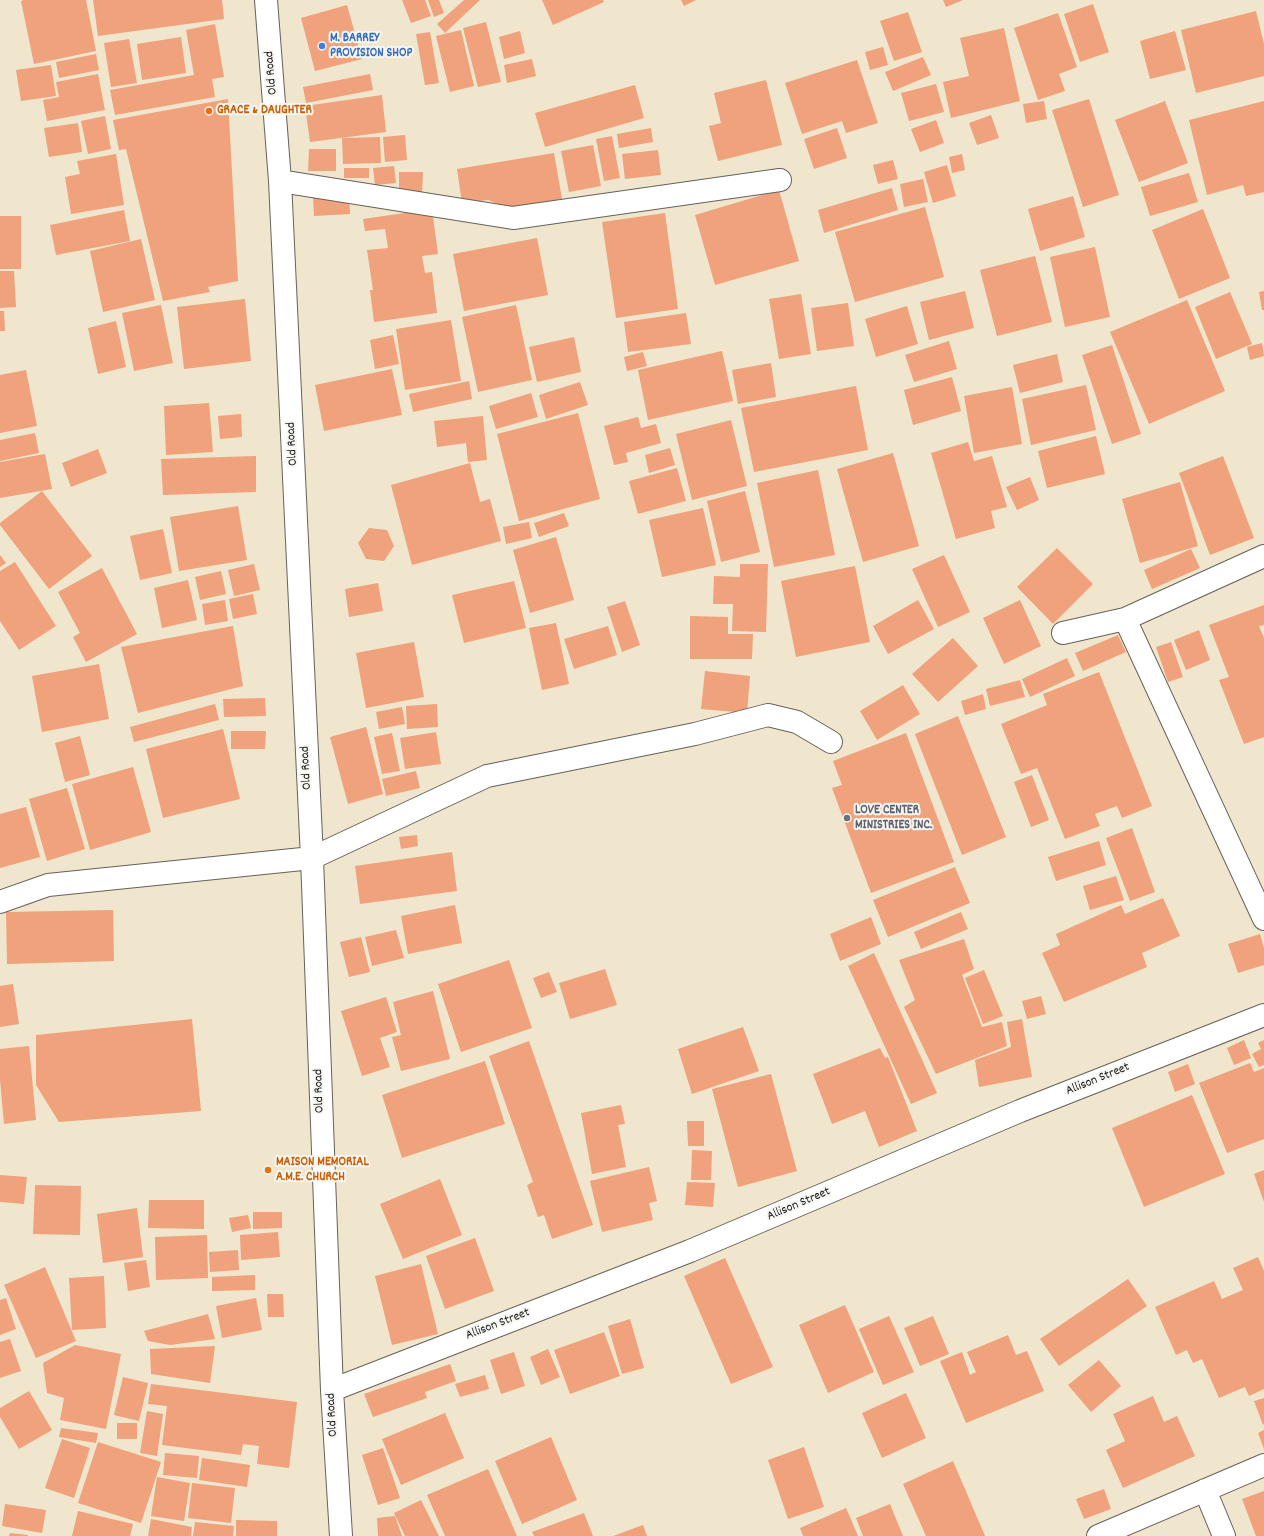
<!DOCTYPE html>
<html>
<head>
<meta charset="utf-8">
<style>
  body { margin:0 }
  canvas { display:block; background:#f0e5cd }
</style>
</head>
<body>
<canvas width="1264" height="1536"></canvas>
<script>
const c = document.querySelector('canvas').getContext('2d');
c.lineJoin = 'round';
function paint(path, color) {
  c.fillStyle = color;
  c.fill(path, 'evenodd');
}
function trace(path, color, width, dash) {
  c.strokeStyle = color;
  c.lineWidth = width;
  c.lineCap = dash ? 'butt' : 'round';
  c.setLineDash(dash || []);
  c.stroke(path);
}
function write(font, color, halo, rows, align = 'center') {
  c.font = font + ' Dekko,sans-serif';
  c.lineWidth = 4;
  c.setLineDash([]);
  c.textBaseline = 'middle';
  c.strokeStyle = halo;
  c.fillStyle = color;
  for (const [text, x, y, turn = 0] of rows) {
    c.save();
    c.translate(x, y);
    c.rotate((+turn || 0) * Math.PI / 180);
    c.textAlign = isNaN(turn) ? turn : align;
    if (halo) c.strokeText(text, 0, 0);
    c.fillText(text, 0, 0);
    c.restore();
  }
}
const building = new Path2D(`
  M24,0H86L96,51L34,64L21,1Z
  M93,0H222L224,19L98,36Z
  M402,0H425L431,16L411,23Z
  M428,0H439L444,13L434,17Z
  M464,0H480L445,33L437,24Z
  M542,0H603L604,2L553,25Z
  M681,0H696L684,6Z
  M943,0H963L946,7Z
  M1093,4L1109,52L1080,62L1064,14Z
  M347,5L362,59L315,71L301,18Z
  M1256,11L1264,44V76L1196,93L1181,30Z
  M908,12L922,52L894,61L880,21Z
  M1058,13L1077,67L1059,74L1065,91L1038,100L1014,28Z
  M486,22L501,82L478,87L463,28Z
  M215,24L224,77L212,79L215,97L115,115L110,90L194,75L186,30Z
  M1004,28L1020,101L951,118L943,82L969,76L960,38Z
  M461,30L474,86L450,92L436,36Z
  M520,31L525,53L504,59L499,37Z
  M1175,31L1186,70L1150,79L1140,41Z
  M430,32L439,83L425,85L416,34Z
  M181,37L186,73L142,80L137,44Z
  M129,39L137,83L111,87L104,43Z
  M883,47L888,65L870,70L865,52Z
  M96,54L99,70L59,78L56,62Z
  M923,57L931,75L893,91L885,72Z
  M532,59L536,76L507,83L504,65Z
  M857,60L878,123L846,133L842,121L802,134L785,83Z
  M51,65L56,96L21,101L16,70Z
  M98,74L105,110L47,121L43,100L59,97L56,82Z
  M370,74L373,90L306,103L303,87Z
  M766,80L782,145L718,161L709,126L721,123L714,93Z
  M936,84L944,112L909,121L901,93Z
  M635,85L644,118L545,147L535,113Z
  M382,95L386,132L310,142L305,106Z
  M228,99L238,281L208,287L210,292L163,301L126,149L119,150L113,120Z
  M1089,99L1119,195L1083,207L1052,110Z
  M1044,101L1047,119L1026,123L1023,104Z
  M1165,101L1188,163L1139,182L1115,120Z
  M1264,101V192L1246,196L1243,185L1207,195L1189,120Z
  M991,115L999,138L977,145L969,123Z
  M105,116L111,149L88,154L81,121Z
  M936,120L944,143L920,152L911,129Z
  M78,123L82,152L49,157L44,128Z
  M651,128L653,142L619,148L617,134Z
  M837,128L847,158L814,169L804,139Z
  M405,135L407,160L385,162L383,137Z
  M612,136L620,178L604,181L596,139Z
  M380,137L381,163L343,164L342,138Z
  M593,145L601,186L569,192L561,151Z
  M309,149H336V171H308Z
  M658,150L661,175L625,179L622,154Z
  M554,153L562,199L510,209L488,200L462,203L457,169Z
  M116,154L124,205L71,214L65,177L80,174L77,161Z
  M962,154L965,170L952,173L949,157Z
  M893,160L898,179L878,184L873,165Z
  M947,165L956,196L933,203L924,172Z
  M394,166L396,183L375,185L373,168Z
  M344,168H369V178H344Z
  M399,172H423L422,193H399Z
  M1189,173L1198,202L1150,216L1141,187Z
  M923,179L928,202L904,207L900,184Z
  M892,188L898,210L824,233L818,210Z
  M779,190L799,261L715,285L695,215Z
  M349,194L350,214L314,216L313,196Z
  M1073,196L1085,237L1040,251L1028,209Z
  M925,207L944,277L855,302L835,232Z
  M432,209L438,254L422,256L425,273L432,272L437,313L374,322L370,290H373L367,250L388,248L385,229L365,231L363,219Z
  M1203,209L1230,278L1179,299L1152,230Z
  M124,210L130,241L56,255L50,225Z
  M665,213L678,309L616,318L602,222Z
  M0,216H21V269H0Z
  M537,238L548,295L464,311L453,254Z
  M141,239L155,300L103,312L90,251Z
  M1095,247L1110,317L1065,327L1050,257Z
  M1035,256L1052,322L997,336L980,270Z
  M0,271H14L16,307L0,308Z
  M965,291L974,328L929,340L920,302Z
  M1264,291V310H1262L1259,292Z
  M1230,292L1252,344L1216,359L1195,307Z
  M801,294L811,354L779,359L769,299Z
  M245,299L251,361L184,369L177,307Z
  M1187,300L1225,391L1149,424L1110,332Z
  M848,303L854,346L817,351L811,308Z
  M161,305L173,363L134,371L122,313Z
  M516,305L532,380L478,392L462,317Z
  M907,306L918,344L876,357L865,319Z
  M0,311H4L5,331H0Z
  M686,313L691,344L628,352L624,322Z
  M451,320L461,381L405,390L396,329Z
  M116,321L126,367L98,374L88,328Z
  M393,335L399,364L375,369L370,340Z
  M574,337L581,372L537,382L529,347Z
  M949,341L957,369L914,382L905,355Z
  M1262,343L1264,356L1250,360L1247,347Z
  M1112,345L1141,434L1112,444L1082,355Z
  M722,351L733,401L648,420L638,370Z
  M643,352L647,366L627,371L624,357Z
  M1057,354L1063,382L1020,393L1013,365Z
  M771,363L776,397L738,404L732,370Z
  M392,369L402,415L324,431L315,385Z
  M26,370L37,426L0,433V375Z
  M952,377L961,411L913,425L904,390Z
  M469,381L472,399L413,412L409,394Z
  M580,382L588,405L546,419L539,395Z
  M1086,385L1096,430L1031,445L1022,399Z
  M856,386L868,450L754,472L741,408Z
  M1012,387L1022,444L974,453L964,396Z
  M531,393L538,417L496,429L489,406Z
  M209,403L213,452L166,455L164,406Z
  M578,413L600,499L519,521L497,434Z
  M241,414L242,437L220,439L218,416Z
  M483,416L487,460L468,462L466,443L437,447L434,421Z
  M638,417L641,428L656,424L661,443L626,453L628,462L614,465L604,426Z
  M731,420L747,486L692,500L676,434Z
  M35,433L39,453L0,461V440Z
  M1096,436L1105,474L1047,488L1038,451Z
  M968,442L974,461L992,456L1007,507L991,511L995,528L956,539L931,453Z
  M670,448L675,465L649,473L645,455Z
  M98,449L107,473L71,487L62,463Z
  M893,453L919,546L863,562L837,469Z
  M45,454L52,489L0,498V462Z
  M256,456V492L163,495L161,459Z
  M1223,456L1254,538L1210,555L1179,473Z
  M470,463L480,502L490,499L501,541L412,565L391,485Z
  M677,468L686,501L638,514L629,481Z
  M818,470L835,555L774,567L757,483Z
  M1030,477L1039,500L1017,510L1006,487Z
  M1180,482L1198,546L1140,563L1122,499Z
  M42,491L92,556L49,589L0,525V523Z
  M745,491L760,552L721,562L707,501Z
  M238,506L247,560L179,571L170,517Z
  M703,508L716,565L662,577L649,520Z
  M564,513L569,526L539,537L534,523Z
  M529,522L532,538L506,544L503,527Z
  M369,528L387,530L394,546L384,561L366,559L358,543Z
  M163,529L172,573L140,580L130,536Z
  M556,537L574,600L530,613L513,550Z
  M1057,548L1093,584L1053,624L1017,587Z
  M1191,549L1200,568L1152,589L1144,570Z
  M0,555L6,563L0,567Z
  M944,555L970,612L938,627L912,569Z
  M15,562L56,626L19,650L0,621V571Z
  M254,564L260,590L234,596L228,570Z
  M740,564H768L766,632L732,631L733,604H713L714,576L740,577Z
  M855,566L870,642L796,657L781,581Z
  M102,568L137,634L86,662L73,637L80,633L58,592Z
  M221,571L226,594L200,600L195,577Z
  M188,580L197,620L162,628L154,588Z
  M514,581L526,628L464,643L452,595Z
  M378,583L383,611L349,617L345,589Z
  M253,594L257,614L233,619L229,599Z
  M225,600L228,621L205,625L202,604Z
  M918,600L934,629L888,654L873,626Z
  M1020,600L1041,646L1004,664L983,618Z
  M625,601L640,645L622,652L607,607Z
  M1264,605V625L1259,626L1264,638V737L1244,744L1219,680L1229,677L1209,625Z
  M690,616L728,617V634H753L752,659H690Z
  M556,623L569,684L542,690L529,628Z
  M233,626L243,686L138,713L121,647Z
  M608,626L617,655L574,669L564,639Z
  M1199,630L1210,660L1186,670L1174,640Z
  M1118,635L1126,652L1083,671L1075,653Z
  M953,638L978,666L938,702L912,674Z
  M414,642L424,697L366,708L356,653Z
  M1171,642L1183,677L1168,682L1156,647Z
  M1067,658L1075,676L1030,697L1022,679Z
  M99,664L109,719L42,732L32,676Z
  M705,671L750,676L747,713L701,709Z
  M1099,672L1152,806L1122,818L1117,806L1095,814L1100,826L1065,839L1037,768L1021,774L1001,724L1047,705L1043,694Z
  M1020,680L1025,697L990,706L986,689Z
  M903,685L920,714L877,740L860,711Z
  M983,694L986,709L965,715L961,701Z
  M265,698L266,716L224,717L223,699Z
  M215,704L219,720L134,742L130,727Z
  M437,704L438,727L407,729L406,706Z
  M402,707L405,724L379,729L376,712Z
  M958,716L1006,837L962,855L915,734Z
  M366,727L383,794L348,804L330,737Z
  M223,729L240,799L163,818L146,749Z
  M231,731H266L265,749H231Z
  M436,732L441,764L405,769L400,738Z
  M392,733L400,771L382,774L374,737Z
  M906,733L954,862L871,893L832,788L842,785L833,761Z
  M80,736L90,775L65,782L55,743Z
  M133,767L151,832L90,850L72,784Z
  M416,771L420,788L386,796L382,779Z
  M1032,775L1049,820L1031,827L1014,782Z
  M67,788L85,849L47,861L29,799Z
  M26,807L40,857L0,868V814Z
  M1132,828L1155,892L1130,901L1106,838Z
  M417,835L418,846L401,849L399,837Z
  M1099,841L1106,865L1056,881L1048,857Z
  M452,852L457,891L360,904L355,866Z
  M955,867L970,903L888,937L873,900Z
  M1116,876L1124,900L1090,910L1083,886Z
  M1163,898L1180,936L1142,953L1147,967L1064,1002L1042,953L1060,945L1056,934L1121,905L1125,914Z
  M455,905L462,943L408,954L401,916Z
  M113,910L114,961L7,964L6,912Z
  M961,912L968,929L921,949L914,932Z
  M871,917L881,944L840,961L830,934Z
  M396,930L404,958L372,966L365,937Z
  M1260,934L1264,948V965L1238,973L1228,944Z
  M361,937L370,972L349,977L340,942Z
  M964,939L974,969L962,975L982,1027L1002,1022L1007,1046L936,1074L904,1007L915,1000L899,960Z
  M874,953L937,1093L911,1104L848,966Z
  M509,960L532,1028L461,1052L438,984Z
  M605,969L617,1005L570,1019L559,983Z
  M984,970L1003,1016L983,1024L965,978Z
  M549,972L557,992L541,998L533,978Z
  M13,984L19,1024L0,1027V986Z
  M433,991L450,1059L401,1071L392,1037L401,1035L393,1002Z
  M1041,996L1046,1014L1027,1019L1022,1001Z
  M386,997L397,1032L380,1038L390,1067L362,1076L341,1011Z
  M192,1019L201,1111L59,1122L36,1085V1035Z
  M1022,1019L1032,1077L979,1087L975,1060L1011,1047L1007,1022Z
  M743,1027L759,1071L692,1094L678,1049Z
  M1244,1040L1251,1058L1234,1065L1227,1048Z
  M1264,1040V1065L1259,1067L1252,1054L1261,1049L1258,1043Z
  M529,1041L593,1225L552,1239L544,1215L538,1217L527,1185L533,1182L489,1056Z
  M29,1046L36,1120L4,1124L0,1080V1049Z
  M880,1048L885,1058L888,1057L917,1131L879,1147L865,1111L832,1124L813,1074Z
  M485,1061L505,1124L402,1158L382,1095Z
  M1250,1063L1254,1072L1264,1068V1139L1227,1153L1199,1083Z
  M1188,1064L1195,1084L1175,1092L1168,1072Z
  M771,1074L797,1171L738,1187L712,1089Z
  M1192,1095L1225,1174L1144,1207L1112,1128Z
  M621,1105L625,1124L618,1125L626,1167L592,1174L581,1113Z
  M687,1121H704V1146H688Z
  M692,1150L712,1151L711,1180H691Z
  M649,1167L657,1201L649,1203L653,1220L602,1232L590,1181Z
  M1264,1170V1202L1254,1174Z
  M0,1175L27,1177L24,1204L0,1202Z
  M440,1179L462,1235L403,1259L380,1204Z
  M687,1182L715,1183L713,1207L685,1205Z
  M35,1185L81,1186L80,1235L33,1234Z
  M149,1200H204V1229L148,1228Z
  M137,1208L143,1257L103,1263L97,1214Z
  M253,1212H282V1228L253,1229Z
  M248,1215L251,1228L232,1232L229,1218Z
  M278,1232L280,1257L241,1260L240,1235Z
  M207,1235L208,1278L156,1280L155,1237Z
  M475,1238L494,1291L445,1309L426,1256Z
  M238,1250L239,1270L210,1272L209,1252Z
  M1258,1257L1264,1271V1389L1249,1396L1245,1387L1219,1398L1202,1359L1193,1363L1187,1350L1176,1355L1155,1307L1214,1281L1222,1299L1243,1290L1233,1268Z
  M725,1258L773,1367L731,1384L684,1276Z
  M146,1260L150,1287L128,1291L124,1263Z
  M421,1264L438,1334L392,1345L375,1276Z
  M45,1267L76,1341L36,1358L4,1285Z
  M255,1275V1290L212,1291V1277Z
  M104,1276L106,1328L72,1330L69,1278Z
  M1128,1279L1147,1306L1059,1366L1040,1339Z
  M267,1294H283L284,1317H268Z
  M6,1298L16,1329L0,1335V1300Z
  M256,1298L262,1330L222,1338L216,1306Z
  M845,1305L874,1372L828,1393L799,1325Z
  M208,1314L215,1339L170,1345L148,1341L144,1331Z
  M889,1316L914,1372L883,1385L859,1329Z
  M933,1316L949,1354L920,1366L904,1328Z
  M630,1319L644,1368L622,1374L608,1326Z
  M604,1332L620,1376L570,1394L554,1350Z
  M1008,1335L1016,1355L1027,1351L1044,1391L966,1423L940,1361L962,1352L970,1375L976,1372L967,1352Z
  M10,1339L21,1371L0,1378V1342Z
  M75,1345L121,1354L106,1429L60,1420L64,1398L47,1393L43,1363Z
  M215,1346L210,1383L151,1374L150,1349Z
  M548,1349L560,1377L541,1385L530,1357Z
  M514,1352L525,1386L501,1394L490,1360Z
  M1099,1360L1121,1386L1091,1412L1068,1385Z
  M450,1364L456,1381L425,1392L427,1398L373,1417L364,1394Z
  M485,1375L489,1389L460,1397L455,1384Z
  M123,1377L148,1383L139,1421L114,1415Z
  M151,1384L297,1402L289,1468L257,1464L259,1446L243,1444L241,1455L162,1445L167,1406L148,1404Z
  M29,1391L52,1430L19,1449L0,1417V1408Z
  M906,1393L926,1438L882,1458L862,1413Z
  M1153,1396L1164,1422L1177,1416L1195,1456L1123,1488L1106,1450L1125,1441L1113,1414Z
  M1264,1398V1424L1263,1425L1254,1401Z
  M147,1411L163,1414L157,1456L140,1453Z
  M445,1413L464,1458L401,1485L382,1439Z
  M117,1423H137V1439H117Z
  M61,1428L98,1433L96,1443L59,1437Z
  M1264,1430V1449L1258,1433Z
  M551,1437L577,1500L522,1524L495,1461Z
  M62,1439L90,1448L74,1498L45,1488Z
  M98,1442L161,1462L141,1523L78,1503Z
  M804,1447L824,1507L788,1519L768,1460Z
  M383,1448L400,1498L378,1505L362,1455Z
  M165,1453L199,1456L197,1478L163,1475Z
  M202,1458L250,1465L247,1487L199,1480Z
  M953,1461L985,1536H926L903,1484Z
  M488,1469L517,1536H445L427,1495Z
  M157,1477L190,1483L184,1521L151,1516Z
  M192,1483L235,1488L231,1523L188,1518Z
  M1104,1489L1111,1509L1084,1519L1076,1499Z
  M1264,1491V1536H1256L1242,1499Z
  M421,1500L439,1536H405L394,1513Z
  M5,1504L46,1510L42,1533L2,1526Z
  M890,1504L903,1536H863L856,1518Z
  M846,1508L858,1536H803L800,1528Z
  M78,1511L133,1524L130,1536H72Z
  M584,1513L593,1536H534L532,1532Z
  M395,1516L402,1536H378L377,1518Z
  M151,1519L192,1527L191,1536H148Z
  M236,1520L277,1521V1536H236Z
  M195,1522L234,1526L233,1536H193Z
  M643,1525L647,1536H613Z
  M10,1533L28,1535V1536H9Z`);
const minor = new Path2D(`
  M266,0L280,181L312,858L332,1390L341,1536
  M280,181L513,218L780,180
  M1125,619L1264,919
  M1063,633L1125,619L1264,556
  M0,902L48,885L312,858L487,776L695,734L768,715L797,722L831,742
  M332,1390L690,1251L1020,1111L1264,1015
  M1205,1490L1224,1536
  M1098,1536L1264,1465`);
const markers = [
  [322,46,4,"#3f7fe0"],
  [209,111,4,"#e8710a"],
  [847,818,4,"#6b7280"],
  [268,1170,4,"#e8710a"]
];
const shopNames = [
  ["M. BARREY",330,39],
  ["PROVISION SHOP",330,54]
];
const streetNames = [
  ["Old Road",272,73,-95],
  ["Old Road",293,444,-93],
  ["Old Road",307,768,-93],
  ["Allison Street",1098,1080,-22],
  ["Old Road",320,1091,-92],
  ["Allison Street",799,1205,-23],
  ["Allison Street",498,1325,-21],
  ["Old Road",333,1415,-93]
];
const foodNames = [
  ["GRACE & DAUGHTER",217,111],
  ["MAISON MEMORIAL",276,1163],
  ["A.M.E. CHURCH",276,1178]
];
const worshipNames = [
  ["LOVE CENTER",855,811],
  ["MINISTRIES INC.",855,826]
];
paint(building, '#efa27b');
trace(minor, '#66625a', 24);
trace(minor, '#fff', 22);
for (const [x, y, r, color] of markers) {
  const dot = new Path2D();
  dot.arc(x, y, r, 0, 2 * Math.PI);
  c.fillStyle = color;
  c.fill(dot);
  trace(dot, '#f6f6f2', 1.5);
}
write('bold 13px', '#366cbe', '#f6f6f2', shopNames, 'left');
write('13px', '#1c1c1c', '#f6f6f2', streetNames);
write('bold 13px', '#c56008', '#f6f6f2', foodNames, 'left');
write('bold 13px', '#5b616d', '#f6f6f2', worshipNames, 'left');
</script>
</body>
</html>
